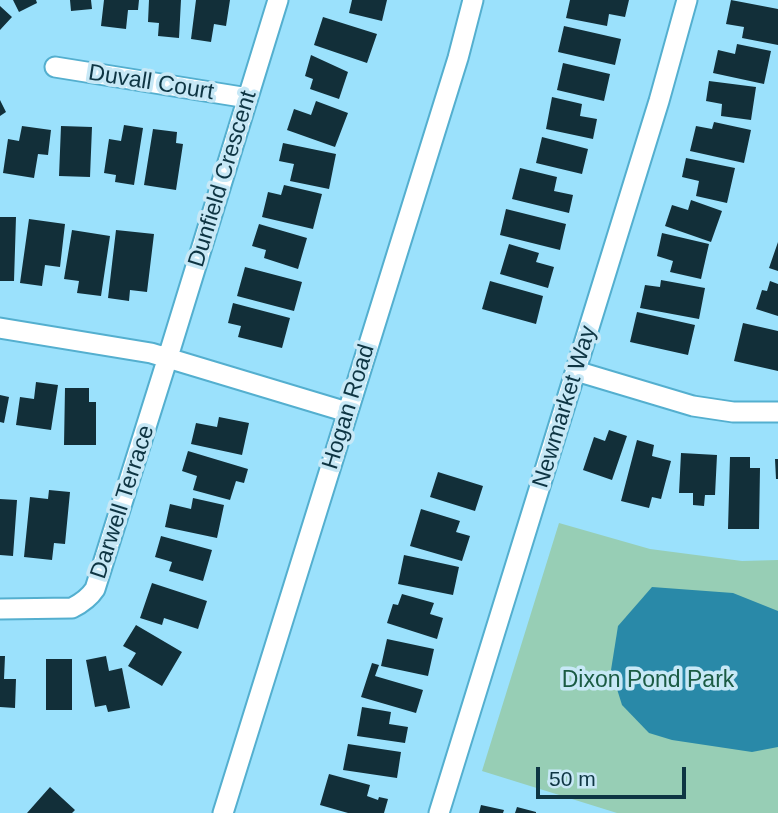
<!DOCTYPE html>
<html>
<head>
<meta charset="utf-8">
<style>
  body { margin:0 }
  #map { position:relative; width:778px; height:813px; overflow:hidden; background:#9be1fc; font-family:Arial,sans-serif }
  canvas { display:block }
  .scale { position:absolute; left:536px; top:767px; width:150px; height:32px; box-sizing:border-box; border:4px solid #0e3543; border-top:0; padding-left:9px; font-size:21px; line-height:24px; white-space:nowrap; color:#0e3543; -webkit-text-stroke:5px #c7e8f6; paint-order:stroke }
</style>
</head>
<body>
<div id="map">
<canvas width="778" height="813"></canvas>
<div class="scale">50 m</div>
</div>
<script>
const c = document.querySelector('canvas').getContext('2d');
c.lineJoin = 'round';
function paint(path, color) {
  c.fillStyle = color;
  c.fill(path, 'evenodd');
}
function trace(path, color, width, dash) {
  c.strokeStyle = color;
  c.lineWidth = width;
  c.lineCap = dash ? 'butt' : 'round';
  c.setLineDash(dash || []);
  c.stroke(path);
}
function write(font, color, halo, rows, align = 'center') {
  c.font = font + ' Arial,sans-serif';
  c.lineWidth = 7;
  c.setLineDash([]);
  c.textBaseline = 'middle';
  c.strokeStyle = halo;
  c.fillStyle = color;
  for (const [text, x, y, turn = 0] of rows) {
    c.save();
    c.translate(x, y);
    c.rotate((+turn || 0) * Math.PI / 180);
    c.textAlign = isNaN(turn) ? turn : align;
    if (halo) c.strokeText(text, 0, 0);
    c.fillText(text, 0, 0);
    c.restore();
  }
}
const green = new Path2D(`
  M559,523L650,549L742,561L778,560V813H617L482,771Z`);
const water = new Path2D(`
  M652,587L733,593L778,611V747L752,752L672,740L649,733L622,705L611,670L618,626Z`);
const building = new Path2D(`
  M13,0H36L37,3L19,12Z
  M70,0H91L92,9L71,11Z
  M104,0H139L138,10H128L126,29L101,26Z
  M149,0H181L179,38L158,36L159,23L148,22Z
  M196,0H230L226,26L214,24L211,42L191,39Z
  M352,0H387L382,21L349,13Z
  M570,0H629L625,17L609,14L607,26L566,18Z
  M731,0L778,9V45L742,38L744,27L726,24Z
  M0,6L12,17L0,30Z
  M323,17L377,34L367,63L314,45Z
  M564,26L621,39L615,65L558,52Z
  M737,44L771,51L764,84L713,73L718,50L735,54Z
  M311,55L348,72L339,99L310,89L313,79L305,76Z
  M563,63L610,74L604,101L557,90Z
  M709,81L756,87L751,120L721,116L722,104L706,101Z
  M552,97L582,104L580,116L597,119L593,139L546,129Z
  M0,100L6,112L0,116Z
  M316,101L348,113L335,147L287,130L294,109L311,115Z
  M714,122L751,130L744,163L690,151L696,126L712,129Z
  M124,125L143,128L134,185L115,182L116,175L104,173L109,139L121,141Z
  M22,126L51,130L48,155L38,154L34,178L3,173L8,139L19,141Z
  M61,126L92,127L90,177L59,176Z
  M153,129L177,132L176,143L183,144L176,190L144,185Z
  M542,137L588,149L582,174L536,163Z
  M283,143L336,154L329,189L290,181L294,164L279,161Z
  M686,158L735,168L727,203L696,196L699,181L682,177Z
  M520,168L557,177L554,191L573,195L569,213L512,199Z
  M284,185L322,194L313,229L262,217L268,192L281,195Z
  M691,200L722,211L711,242L665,226L672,205L688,210Z
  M506,209L566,224L560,250L500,235Z
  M0,217H16L14,281H0Z
  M29,219L65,224L60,267L45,265L42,286L20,283Z
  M259,224L307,238L298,269L264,258L266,250L252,246Z
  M72,230L110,236L101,296L77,293L79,281L64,279Z
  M116,230L154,234L147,292L130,290L129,301L108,298Z
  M662,233L709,244L701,279L670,272L673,261L657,256Z
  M778,242V271L769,268Z
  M509,244L539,253L536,262L554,267L548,288L500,274Z
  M245,267L302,282L294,311L237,296Z
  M661,280L705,288L699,319L640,308L645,285L660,287Z
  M490,281L543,296L536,324L482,309Z
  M770,281L778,284V316L756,309L762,290L767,291Z
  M233,303L290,318L282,348L238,337L241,326L228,323Z
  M637,312L695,325L688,355L630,342Z
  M743,323L778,331V371L734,361Z
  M36,382L58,385L51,430L16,425L20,397L34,399Z
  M65,388H89V402H96V445H64Z
  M0,395L9,397L4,423L0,422Z
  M219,417L249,423L242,455L191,444L196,423L217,427Z
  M609,430L627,436L612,480L583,470L594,437L605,441Z
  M637,440L654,445L652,456L671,461L661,499L652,497L649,508L621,501Z
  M188,451L248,469L244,483L236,481L230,500L193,490L197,476L182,471Z
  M681,453L717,455L715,495H705L704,506L693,505V493H679Z
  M730,457H750V468H760L759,529H728Z
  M775,459H778V479H776Z
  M438,472L483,486L475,511L430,497Z
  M49,490L70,492L65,544L54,543L52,560L24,557L30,497L48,499Z
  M193,498L224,505L217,538L165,527L170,504L191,509Z
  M0,499L17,500L13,556L0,555Z
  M421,509L460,521L456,532L470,536L462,561L410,546Z
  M161,536L212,550L203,581L169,571L172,562L155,557Z
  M404,555L459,567L453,595L398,584Z
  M152,583L207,601L198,629L164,618L162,625L140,618Z
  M402,594L434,603L430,614L443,618L437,639L387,623L393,604L398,605Z
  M136,625L182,652L162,686L128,666L136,653L123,646Z
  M387,639L434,649L428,676L381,666Z
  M0,656H5L4,679H16L15,708L0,707Z
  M106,656L109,671L122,668L130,708L108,712L106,705L95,707L86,660Z
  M46,659H72V710H46Z
  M372,663L379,665L375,676L423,690L416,713L361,697Z
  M362,707L391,712L389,724L408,727L405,743L357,736Z
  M348,744L401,752L397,778L343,770Z
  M329,774L370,785L367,796L378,800L379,797L388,799L384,813H348L320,805Z
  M50,787L75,810L72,813H27Z
  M481,805L504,810L503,813H479Z
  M517,807L536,812V813H515Z`);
const minor = new Path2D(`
  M55,67L248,98
  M0,328L151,353L347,412
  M576,371L693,406L733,412H778
  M0,609L72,608C82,603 89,598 95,589L168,357L278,0
  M223,813L458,58L473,0
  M439,813L659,101L687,0`);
const streetNames = [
  ["Duvall Court",151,83,9],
  ["Dunfield Crescent",223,179,-73],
  ["Hogan Road",349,407,-73],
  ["Newmarket Way",565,407,-73],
  ["Darwell Terrace",123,502,-72]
];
const parkNames = [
  ["Dixon Pond Park",648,681]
];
paint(green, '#97ceb5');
paint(water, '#2989a8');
paint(building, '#122f39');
trace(minor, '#54afcf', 23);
trace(minor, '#fff', 19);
write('23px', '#0e3543', '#c7e8f6', streetNames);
write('23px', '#1b5b43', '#c7e8f6', parkNames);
</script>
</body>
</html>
